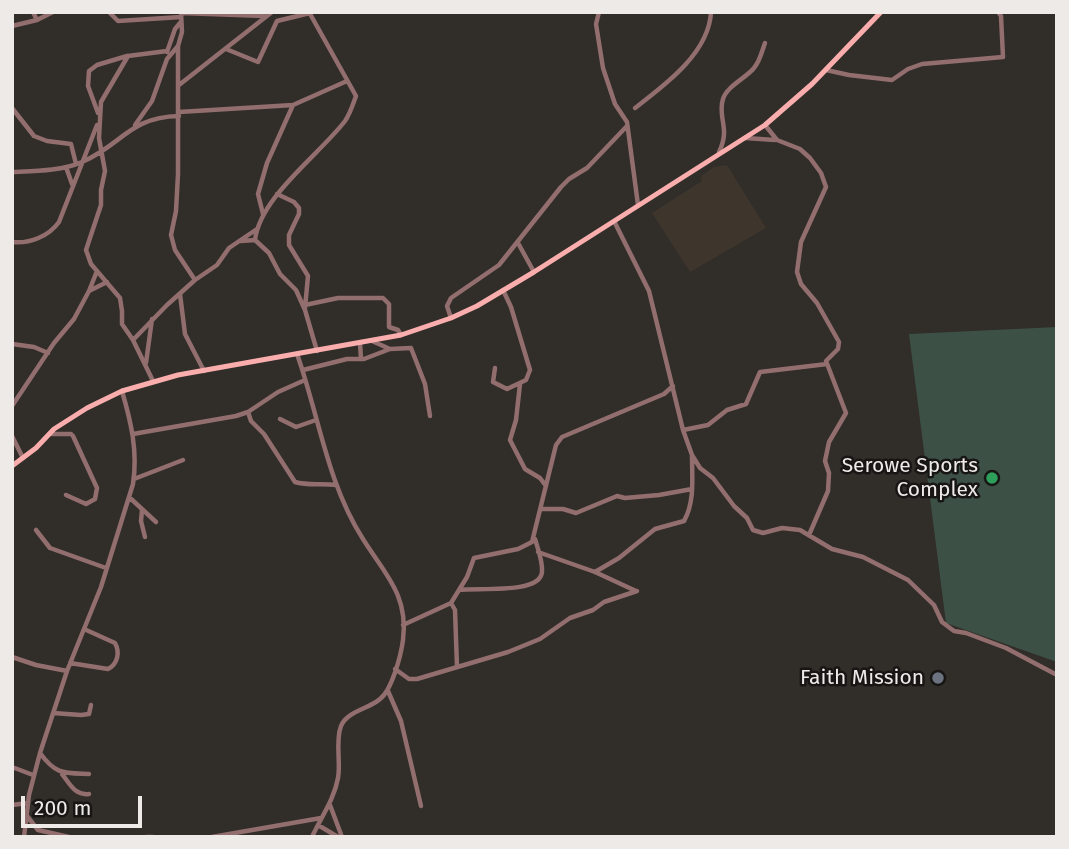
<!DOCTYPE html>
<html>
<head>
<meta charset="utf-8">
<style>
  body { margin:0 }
  #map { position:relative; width:1069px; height:849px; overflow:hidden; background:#312d29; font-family:"Fira Sans",sans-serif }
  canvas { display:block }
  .frame { position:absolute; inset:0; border:14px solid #edeae7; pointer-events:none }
  .scale { position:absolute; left:21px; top:796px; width:121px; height:32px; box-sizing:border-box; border:4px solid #edeae7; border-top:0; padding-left:9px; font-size:21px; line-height:24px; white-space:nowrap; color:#edeae7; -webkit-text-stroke:5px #171614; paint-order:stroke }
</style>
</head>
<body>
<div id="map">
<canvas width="1069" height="849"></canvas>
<div class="frame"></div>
<div class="scale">200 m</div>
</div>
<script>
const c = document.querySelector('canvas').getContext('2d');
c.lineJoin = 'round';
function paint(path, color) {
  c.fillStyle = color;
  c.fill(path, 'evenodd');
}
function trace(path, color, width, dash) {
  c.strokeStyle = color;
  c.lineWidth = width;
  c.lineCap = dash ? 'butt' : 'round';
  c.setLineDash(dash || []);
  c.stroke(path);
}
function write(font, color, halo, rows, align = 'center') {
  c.font = font + ' "Fira Sans",sans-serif';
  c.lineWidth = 5;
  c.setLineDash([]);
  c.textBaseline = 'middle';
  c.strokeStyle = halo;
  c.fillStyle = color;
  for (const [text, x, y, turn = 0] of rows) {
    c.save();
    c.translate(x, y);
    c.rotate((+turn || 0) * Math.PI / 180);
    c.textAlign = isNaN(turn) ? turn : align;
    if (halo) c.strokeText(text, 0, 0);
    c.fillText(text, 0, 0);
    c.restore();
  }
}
const built = new Path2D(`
  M727,165L766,228L690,272L652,213L702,181L701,176L714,167Z`);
const green = new Path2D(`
  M1057,327V662L946,623L909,334Z`);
const minor = new Path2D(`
  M33,12L37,20
  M109,12L118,21L181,17
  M181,12L182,32L178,46V174L176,211L171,235L175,250L195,280
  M599,12L596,24L603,68L615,104L627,122L638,205
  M181,13L264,16
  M12,26L37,20L53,12
  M226,49L258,62L277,21L310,13
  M167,52L175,29L180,23
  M826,70L849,75L892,80L908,69L922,64L1003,57L1001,16L998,12
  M179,85L272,12
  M12,108L34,136L47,141L71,144L76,164
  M635,108C665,85 709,53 711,12
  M179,112L293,105L347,81
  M98,113L88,86L89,71L97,65L127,56
  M135,125L152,101L167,59L178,46
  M765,125L777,140L800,149L810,158L821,173L826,187L801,242L797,272L801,284L817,303L839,342L838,349L826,361L846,413L829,442L825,461L829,473L828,491L809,535
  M745,138L775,140
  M719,152C731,128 717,118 723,99C727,86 746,78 754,68C760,61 762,51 765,43
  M66,167L72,184
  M12,172C35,171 62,171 82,162C122,145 129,117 179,116
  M277,194L294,202L299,208V214L289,235V245L308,276L305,308
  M263,214L258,194L267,163L293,105
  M614,221L649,291L683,430L692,455L700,468L713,478L734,506L747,518L753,530L763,533L782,528L800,530L832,549L863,557L908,580L934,605L942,622L954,631L966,633L1006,648L1057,675
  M255,240C260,197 319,155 345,121C350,114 353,104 356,96L309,12
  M241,241L255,240L269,253L280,274L296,290L305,310L317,351
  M12,242C30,244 49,236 59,222L97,125
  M518,243L534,272
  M89,291L97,271
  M180,294L185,334L204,371
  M305,305L338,298H383L389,304V327L398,330L401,335
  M451,318L447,306L451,298L499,265L561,187L569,179L587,168L627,126
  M133,340L122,324V311L120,298L91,264L86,250L101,205V190L105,171L99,138L101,102L128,56L167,51
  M372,341L390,349
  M360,343L361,359
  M12,344L34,347L48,353
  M297,354C319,416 327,483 363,539C384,573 409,595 403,640C401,655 392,690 380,699C369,709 347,711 341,726C335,741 341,762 338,778C334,800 321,817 312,837
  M146,363L152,319
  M495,368L493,382L507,389L526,380L530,370L511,307L503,290
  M303,370L347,359H364L390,349L411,348L425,384L430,416
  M153,381L133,340L167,305L195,280L217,265L229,248L257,229
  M520,384L516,420L510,440L525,469L540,478L546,486
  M12,406L54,343L74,319L89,291L107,282
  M248,412L251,421L264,434L295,482C308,486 322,483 336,485
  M280,419L296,427L316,420
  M683,430L708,425L727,410L746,404L760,372L827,364
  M51,434H71L73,436L97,488L95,499L86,504L66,495
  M133,434L236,416L248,412L278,392L305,380
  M12,436L23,458
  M134,479L183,460
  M129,497L156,522
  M541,509H563L576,513L617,496L625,498L659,495L692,489
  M142,510L141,521L145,537
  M36,530L50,548L106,568
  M538,552L595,572L636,591
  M595,572L619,558L655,529L684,521C695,502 692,477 692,456
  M459,590C475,587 540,595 542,572C543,562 538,549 535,539
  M451,603L455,610L457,667
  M403,625L451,603L467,577L474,558L518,549L532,542L556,445L562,437L664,394L673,386
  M12,657L36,665L67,671
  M70,663L108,669C118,664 120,652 115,643L84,629
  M395,669L409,679H417L508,652L540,639L570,618L593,610L604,602L637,591
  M388,691L401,721L421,806
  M53,713L81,715L89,714L91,705
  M40,753C56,775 64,773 89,774
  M12,767L33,775
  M62,774C70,784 75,796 89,794
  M12,805L28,803
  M330,805L342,837
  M27,816L38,830L69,837
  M318,825L338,837
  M24,837L29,795L40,753L67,671L101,587L133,484C138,451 131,422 122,391
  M146,837H153
  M212,837L321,818`);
const major = new Path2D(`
  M12,466L36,448L54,429L87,408L122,391L178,375L401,335L451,318L477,306L534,272L765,125L812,84L881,12`);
const markers = [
  [992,478,7,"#2e9e5b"],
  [938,678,7,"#6b7280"]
];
const poiNames = [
  ["Serowe Sports",978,466],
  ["Complex",978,490],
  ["Faith Mission",924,678]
];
paint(built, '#3e362d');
paint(green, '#3d5045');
trace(minor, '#936e6e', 4.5);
trace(major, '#f9aead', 5);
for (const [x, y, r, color] of markers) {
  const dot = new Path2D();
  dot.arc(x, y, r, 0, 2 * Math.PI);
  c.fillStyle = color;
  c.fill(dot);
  trace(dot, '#171614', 2.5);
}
write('21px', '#edeae7', '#171614', poiNames, 'right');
</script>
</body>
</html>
